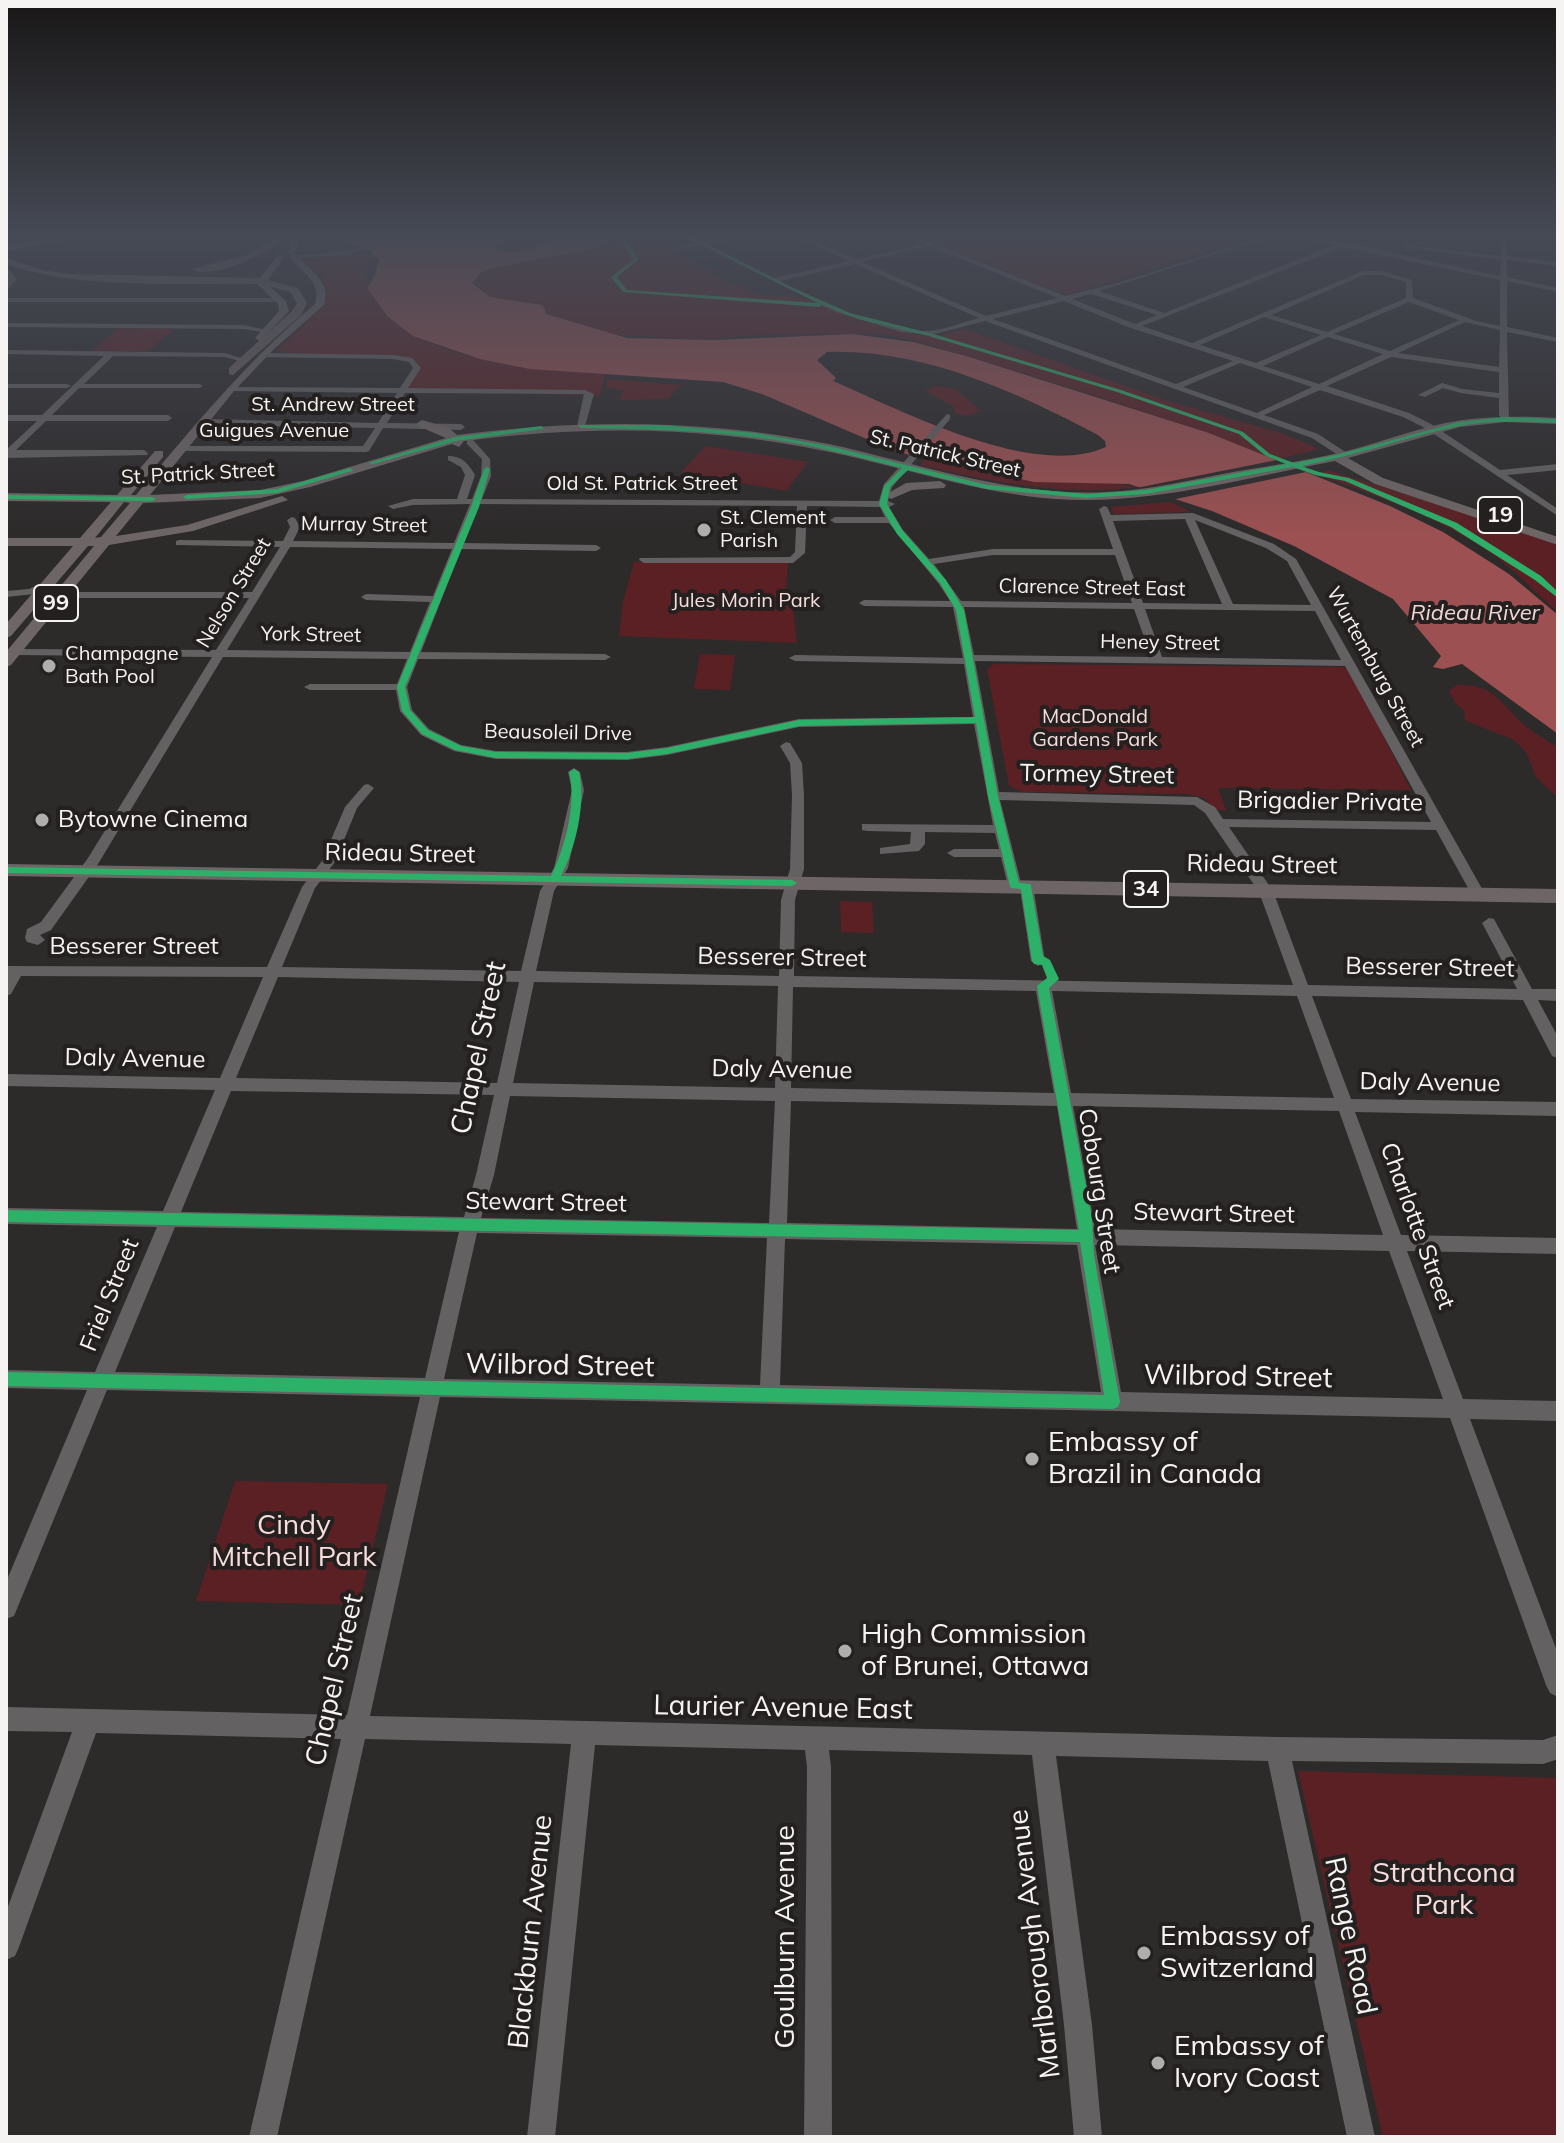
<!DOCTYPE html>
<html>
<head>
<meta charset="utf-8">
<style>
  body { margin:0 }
  #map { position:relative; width:1564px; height:2143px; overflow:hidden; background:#2d2a2a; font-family:Mulish,sans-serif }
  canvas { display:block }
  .frame { position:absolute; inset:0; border:8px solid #f6f4f3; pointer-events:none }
</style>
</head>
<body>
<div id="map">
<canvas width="1564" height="2143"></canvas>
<div class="frame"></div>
</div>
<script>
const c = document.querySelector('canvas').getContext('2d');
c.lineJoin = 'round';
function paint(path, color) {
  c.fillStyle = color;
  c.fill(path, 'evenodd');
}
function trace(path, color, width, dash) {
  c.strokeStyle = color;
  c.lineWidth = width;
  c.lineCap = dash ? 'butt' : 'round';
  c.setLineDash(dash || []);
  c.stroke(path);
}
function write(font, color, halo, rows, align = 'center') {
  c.font = font + ' Mulish,sans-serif';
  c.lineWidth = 8;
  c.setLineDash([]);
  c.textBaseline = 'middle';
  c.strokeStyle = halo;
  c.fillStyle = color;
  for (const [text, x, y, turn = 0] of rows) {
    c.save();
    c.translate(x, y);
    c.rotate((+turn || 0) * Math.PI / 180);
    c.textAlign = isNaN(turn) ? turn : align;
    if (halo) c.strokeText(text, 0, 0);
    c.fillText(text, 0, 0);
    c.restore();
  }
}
const green = new Path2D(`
  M516,236H566C551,248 510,258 493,246Z
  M607,236H648L730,283C741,284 747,291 758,294C774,297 793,294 808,299C844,312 889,335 928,335C940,336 953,331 965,329L1165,400L1284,434L1319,449L1274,460L1209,433L1087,393L920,342L885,334H784L700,339L647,337L616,335L547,314L543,304L491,297L474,283L484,270L597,249L606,243Z
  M919,236H1256L1067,295Z
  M367,253C367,263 364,280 369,290C402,360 536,370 605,374L600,396L404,390L417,367L408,359L275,352L319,311L328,296L322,276L304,259Z
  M119,328L172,329L174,330L148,351H91Z
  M608,379L681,385L668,399L622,400L619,399L624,390L606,387Z
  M934,386L956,389L981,411L965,416L955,413L953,406L925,391Z
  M706,446L808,462L786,491L681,472Z
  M923,457L972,468L1139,487C1065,496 993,483 921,465Z
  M1328,470L1558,542V612C1535,592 1513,568 1488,551C1436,516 1377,496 1319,475Z
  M1171,502L1191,512L1114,514L1110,507Z
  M634,562H788L785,604L793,609L797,643L619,636L623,602Z
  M700,654L735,655L730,690L694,689Z
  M994,664L1342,667L1349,670L1411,790L1218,788L1226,810H1216L1204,798L1187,794L1023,792L1009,786L987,669Z
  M1457,685C1490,685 1495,695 1516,717C1527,729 1544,739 1558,747V798L1536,777L1526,752L1514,740L1464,720L1465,711L1456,704L1449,691Z
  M840,901L872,902L874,933L841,932Z
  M235,1481L388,1484L359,1605L196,1601Z
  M1298,1771L1558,1778V2137H1383Z`);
const water = new Path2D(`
  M329,236H390L406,240L441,236H516L494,246C513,262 547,242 566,236C576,232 594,236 605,236L606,243L596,248L484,270L472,283L490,297L543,305L546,314L627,338L714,340L852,334L913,342L966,356L1209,433L1390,506L1443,532L1509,574L1558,615V734L1462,664L1443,669L1433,667L1441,656L1393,599L1294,546L1212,511L1129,484L1034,482L897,452L762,394L723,382L530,369L480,359L413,336L387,316L367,288L375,275L379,259L367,249ZM827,352C923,349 1014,391 1098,435L1105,441L1106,447C1033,480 901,410 833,381L836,378L817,360Z`);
const pier = new Path2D(`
  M1282,459L1311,471L1166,501L1136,488Z`);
const minor = new Path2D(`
  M399,236H408L347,255L296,258L293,256L347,251Z
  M684,236H691L703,242L744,236L709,245L774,278L849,261L795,236H803L856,259L923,244L907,236H915L1065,296L1121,282L1265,236H1274L1099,291L1164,313L1334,245L1297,236L1343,242L1500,276L1501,260L1402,247L1405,245L1501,256V236H1507V256L1558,262V266L1507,260V277L1558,288V292L1507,281V327L1558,338V342L1507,332L1509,421H1503L1499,415V398L1461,393L1443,388L1425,397L1418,395L1442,383L1462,389L1499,393V372L1391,357L1327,386L1409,413L1431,424L1500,470L1558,464V470L1507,475L1558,509V516L1425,428L1403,417L1320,390L1264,415L1318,434L1347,453V457H1341L1312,438L985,321L931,335L901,332L836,312L702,246L675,250V248L696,243ZM929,246L1058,298L986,316L862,262ZM1342,247L1500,280V326L1476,321L1413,298L1412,280L1381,271H1363L1192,343L1142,326ZM855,264L979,318C963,322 945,330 929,331C878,332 824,303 780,281ZM1364,275H1381L1406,282V298L1327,332L1271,315ZM1091,294L1157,315L1135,324L1072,299ZM1064,301L1128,327L1233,361L1176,384L993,319ZM1409,302L1459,320L1390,351L1334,334ZM1264,317L1321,335L1256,363L1200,345ZM1465,322L1500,330L1499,367L1398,353ZM1328,337L1383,354L1319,384L1263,366ZM1240,363L1312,387L1257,413L1183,387Z
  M6,298H280L284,300L280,302H6Z
  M6,323L244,325L271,331L267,333L244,329L6,327Z
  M6,350L225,353L244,359L240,361L225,357L113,356L84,384H199L203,386L199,388H79L52,415H168L172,418L168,421H46L16,450H144L148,453L147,455L6,458V450L37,421H6V415H42L104,356L6,354Z
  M261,353L393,355L412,358L421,368L408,388L585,390L594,394L585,426L581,429L577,426L584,394L405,393L387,423L461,424L465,427L461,430L383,428L369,451L366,452L180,451V447L183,446H363L375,428L204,425L200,422L204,419L378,423L397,393L230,391L226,389L230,387L400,388L413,368L409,362L393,359L258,357Z
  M6,384H67L71,386L67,388H6Z
  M947,414L950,415V419L892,487L888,501L895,504L889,507L903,530L929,559L993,549H1113L1099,509L1104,506L1107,507L1111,515L1193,513L1274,544L1296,559L1485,894L1478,899L1473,897L1436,830L1229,827L1273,891L1308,985L1517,989L1482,923L1489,918L1494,919L1532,989H1558V1001L1538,1000L1558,1037V1058L1552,1056L1523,1000L1312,996L1351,1099L1558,1102V1116L1355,1112L1401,1235L1558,1238V1254L1407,1251L1463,1399L1558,1401V1421L1470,1419L1558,1654V1697L1550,1693L1546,1685L1450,1418L440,1397L370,1716L1277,1737L1543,1740L1558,1735V1759L1543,1764L1292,1761L1375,2137H1347L1268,1761L1056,1756L1092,2025L1102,2137H1074L1064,2025L1032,1755L829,1750L831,1767L832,2137H804L807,1767L805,1750L595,1745L555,2137H527L571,1744L365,1739L277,2137H249L341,1739L96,1733L19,1947L15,1956L6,1960V1912L72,1732L6,1731V1707L347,1715L420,1397L107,1390L14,1616L6,1619V1582L87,1390L6,1388V1370L95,1372L157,1227L6,1224V1208L163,1211L215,1090L6,1086V1074L220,1078L263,977L21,976L11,994L6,996V966L267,967L302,887L322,861L345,807L364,785L368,784L374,788L357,808L335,862L315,888L282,967L521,971L540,891L554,868L572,790L568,772L574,768L580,772L584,790L568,868L554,891L536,971L779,976L781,900L790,869L792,795L790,763L780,746L786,742L790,743L802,763L804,795V869L795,900L794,976L1293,985L1259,892L1205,813L1194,805L1000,800L1021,883H1031L1033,886L1045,961L1038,966L1031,961L1020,889H1010L1008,886L1001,857H954L947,853L954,849H999L995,833L925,832V844L919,851L880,854V848L910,844L911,832L867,831L862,830V824L993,825L974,724L799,727L667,755L627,760L496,759L454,751L421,735L400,711L396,690H310L304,687L310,684H397L407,659L223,657L98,864L51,930L40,935L45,940L38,945L27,942L25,938L27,929L41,922L88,858L212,657L16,655L10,652L16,649L216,650L249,598H62L57,595L62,592H252L280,547L176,545V541L179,540L283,541L290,527L287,520L292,517L295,518L300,527L293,541L454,543L470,504L413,505L393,509L388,506L413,499H457L465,475L461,467L448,460V456C461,455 469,464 475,475L467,499H472L481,476L482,459L467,444V440H473L490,459L491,476L482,499L879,501L884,484ZM479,504L797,506L795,552L790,557L640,558L639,560L644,563H793L805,553L807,506L880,507L885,517H835L830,520L835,523H889L939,584L950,601L864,600L859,603L864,606L953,607L963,658L795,655L789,658L795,661L964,664L973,717L799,719L667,747L627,752L496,751L461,745L429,729L412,710L407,687L418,659L605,660L611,657L605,654L421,652L461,549L596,551L601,548L596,545L464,543ZM1185,519L1222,604L1143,603L1113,521ZM1195,520L1266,548L1287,561L1311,605L1233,604ZM290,547L452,549L433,596L366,594L361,597L366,600L430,602L410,652L227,650ZM993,555H1115L1132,603L961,601L934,564ZM964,607L1134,609L1151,657L974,655ZM1145,609L1315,611L1341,660L1162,657ZM975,661L1345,666L1431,822L1223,819L1215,807L1197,797L999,792ZM278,977L519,982L497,1083L236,1078ZM534,982L778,986L775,1088L513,1083ZM793,987L1036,991L1054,1093L791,1088ZM1052,991L1297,996L1334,1098L1071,1093ZM231,1091L494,1095L476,1175L464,1217L181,1212ZM510,1096L775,1101L769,1223L481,1218L494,1175ZM791,1101L1057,1106L1077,1229L787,1223ZM1073,1106L1339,1111L1383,1235L1095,1229ZM175,1227L459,1232L425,1378L115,1372ZM477,1233L767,1238L760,1385L444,1379ZM785,1239L1077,1245L1101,1392L780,1385ZM1095,1245L1389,1251L1443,1399L1121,1392Z
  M49,580L53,581V585L35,594L6,597V591L29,589Z`);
const major = new Path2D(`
  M65,236H84L6,251V245Z
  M293,236H301L296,252L292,255L288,252Z
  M279,254L284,257L266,283L286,301L289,311L260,341L255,338L279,311L278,304L256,283Z
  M291,255H297C311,271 332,282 324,305L274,349L234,391L150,495L260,490L303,481L446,438L418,426L416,424L422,420L449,428L457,435C581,419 706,419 829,444C921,464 1011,497 1107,492C1149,490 1191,480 1233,472C1268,466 1304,461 1339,453C1380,443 1421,426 1462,420C1494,416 1525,416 1558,418V424L1506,422L1460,427L1348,458L1383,478L1558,537V545L1375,484L1335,461C1244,478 1148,506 1055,499C978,493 905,468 830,452C710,426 585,425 464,441L459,447L452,444L310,487L260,498L143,503L116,536L187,525L282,496L288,500L193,531L109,545L11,665L6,667V652L94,546H88L11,636L6,638V624L73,546H6V538H80L111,502L6,501V493L117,495L155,451H163V457L131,495H136C193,427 247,361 315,304C322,283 303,273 291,259ZM124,502L130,503L101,537L95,538Z
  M940,481L946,485L944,488L912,490L891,499L885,495L906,483Z
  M6,864L1558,889V903L6,876Z`);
const highway = new Path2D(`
  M275,236H285C270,254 212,281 191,269L250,254Z
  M6,258L43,270L69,274L260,278L298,288L307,303L301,315L233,375L229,374V368L292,311L297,303L290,292L260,284C178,282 84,291 6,264Z
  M6,266L17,279L6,291Z`);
const cycleway = new Path2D(`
  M618,236H622L639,259L617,277L627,290L818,303L685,236H690L789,286L850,313L933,334L1121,390L1243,432L1270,454L1294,463L1336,455L1459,422L1506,417L1558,419V423C1525,422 1491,420 1459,426C1406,437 1355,456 1301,466L1319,472L1349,478L1457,523L1541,576L1558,592V598L1535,580L1451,527L1345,481L1315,475L1293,467L1146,494L1086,498L987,489L908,470L890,487L887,504L902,530L946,580L964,610L998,796L1019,883L1030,884L1031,886L1043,956L1050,960L1059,979L1049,988L1092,1218L1094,1255L1120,1402L1118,1407L1113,1409L6,1386V1372L1104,1395L1080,1242L6,1222V1210L1079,1230L1037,986L1047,978L1042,965L1034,964L1032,961L1021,889L1011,888L1010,886L988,796L976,723L799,726L667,754L627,759L496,758L455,750L422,734L402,711L397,687L471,507L484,469L487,467L490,469L479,507L405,687L410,710L428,730L461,746L496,752L627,753L667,748L799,720L975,717L956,610L940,583L897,534L879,504L884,486L902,468C853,456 803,442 752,437C695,430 638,429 581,428L578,426L579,425H663L755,433L829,446L987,485L1086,494L1146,490L1286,464L1266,456L1239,434L1117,392L929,336L858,319L822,305L819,307L623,292L611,277L634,259Z
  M541,426L544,428L543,429L456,441L373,464L368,463L455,437Z
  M350,468L353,470L352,471L277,493L187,499L183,497L187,495L277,489Z
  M6,495L152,497L156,499L152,501L6,499Z
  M574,769L579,772C586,804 576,847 561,876L792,880L797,883L792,886L6,873V867L551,876C565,847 577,804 569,772Z`);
const markers = [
  [704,530,8,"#b0adad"],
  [49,666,8,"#b0adad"],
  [42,820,8,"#b0adad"],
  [1032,1459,8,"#b0adad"],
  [845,1651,8,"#b0adad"],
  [1144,1953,8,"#b0adad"],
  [1158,2063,8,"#b0adad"]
];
const farStreetnames = [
  ["St. Andrew Street",333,405],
  ["Guigues Avenue",274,431],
  ["St. Patrick Street",945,454,13],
  ["St. Patrick Street",198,474,-3],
  ["Old St. Patrick Street",642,484],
  ["Murray Street",364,525,1],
  ["Clarence Street East",1092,588,1],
  ["Nelson Street",234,593,-59],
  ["York Street",311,635,1],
  ["Heney Street",1160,643,1],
  ["Wurtemburg Street",1375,667,61],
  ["Beausoleil Drive",558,733,1]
];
const farPoinames = [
  ["St. Clement",720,518],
  ["Parish",720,541],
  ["Champagne",65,654],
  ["Bath Pool",65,677]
];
const farParknames = [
  ["Jules Morin Park",746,601],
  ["MacDonald",1095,717],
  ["Gardens Park",1095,740]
];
const shields = [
  [1500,515,44],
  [56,603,44],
  [1146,889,44]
];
const shieldNames = [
  ["19",1500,515],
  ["99",56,603],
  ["34",1146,889]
];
const farWaternames = [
  ["Rideau River",1475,613]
];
const streetNames = [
  ["Tormey Street",1097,775,1],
  ["Brigadier Private",1330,802,1],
  ["Rideau Street",400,854,1],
  ["Rideau Street",1262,865,1],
  ["Besserer Street",134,947],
  ["Besserer Street",782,958,1],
  ["Besserer Street",1430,968,1],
  ["Daly Avenue",135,1059,1],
  ["Daly Avenue",782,1070,1],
  ["Daly Avenue",1430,1083,1],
  ["Cobourg Street",1099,1191,81],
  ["Stewart Street",546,1203,1],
  ["Stewart Street",1214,1214,1],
  ["Charlotte Street",1417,1226,70],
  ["Friel Street",110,1295,-68]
];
const poiNames = [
  ["Bytowne Cinema",58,820]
];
const nearStreetnames = [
  ["Chapel Street",479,1048,-78],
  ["Wilbrod Street",560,1366,1],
  ["Wilbrod Street",1238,1377,1],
  ["Chapel Street",335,1680,-77],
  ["Laurier Avenue East",783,1708,1],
  ["Blackburn Avenue",531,1932,-84],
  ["Range Road",1350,1936,78],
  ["Goulburn Avenue",786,1937,-90],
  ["Marlborough Avenue",1035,1944,-97]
];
const nearPoinames = [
  ["Embassy of",1048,1443],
  ["Brazil in Canada",1048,1475],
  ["High Commission",861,1635],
  ["of Brunei, Ottawa",861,1667],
  ["Embassy of",1160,1937],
  ["Switzerland",1160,1969],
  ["Embassy of",1174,2047],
  ["Ivory Coast",1174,2079]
];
const nearParknames = [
  ["Cindy",294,1526],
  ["Mitchell Park",294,1558],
  ["Strathcona",1444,1874],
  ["Park",1444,1906]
];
paint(green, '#5b2024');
paint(water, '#9c5051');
paint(pier, '#2d2a2a');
paint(minor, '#636161');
paint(major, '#6e6666');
paint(highway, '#6a6060');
paint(cycleway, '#2db169');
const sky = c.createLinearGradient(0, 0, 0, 536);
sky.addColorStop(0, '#191717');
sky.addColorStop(0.44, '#464a55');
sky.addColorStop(1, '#464a5500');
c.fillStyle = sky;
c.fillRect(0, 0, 1564, 536);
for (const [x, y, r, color] of markers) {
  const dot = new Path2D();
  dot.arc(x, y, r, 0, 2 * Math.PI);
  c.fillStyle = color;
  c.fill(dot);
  trace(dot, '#242020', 3);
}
write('20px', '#f6f4f3', '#242020', farStreetnames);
write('20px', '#f6f4f3', '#242020', farPoinames, 'left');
write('20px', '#f6dddc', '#242020', farParknames);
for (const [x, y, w] of shields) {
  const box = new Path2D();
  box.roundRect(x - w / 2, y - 18, w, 36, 6);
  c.fillStyle = '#242020';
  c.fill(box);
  trace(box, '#f6f4f3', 2);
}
write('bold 22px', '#f6f4f3', null, shieldNames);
write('italic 22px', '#f1d8d7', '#242020', farWaternames);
write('24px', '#f6f4f3', '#242020', streetNames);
write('24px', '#f6f4f3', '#242020', poiNames, 'left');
write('28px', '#f6f4f3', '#242020', nearStreetnames);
write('28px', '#f6f4f3', '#242020', nearPoinames, 'left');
write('28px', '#f6dddc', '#242020', nearParknames);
</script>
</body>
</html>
